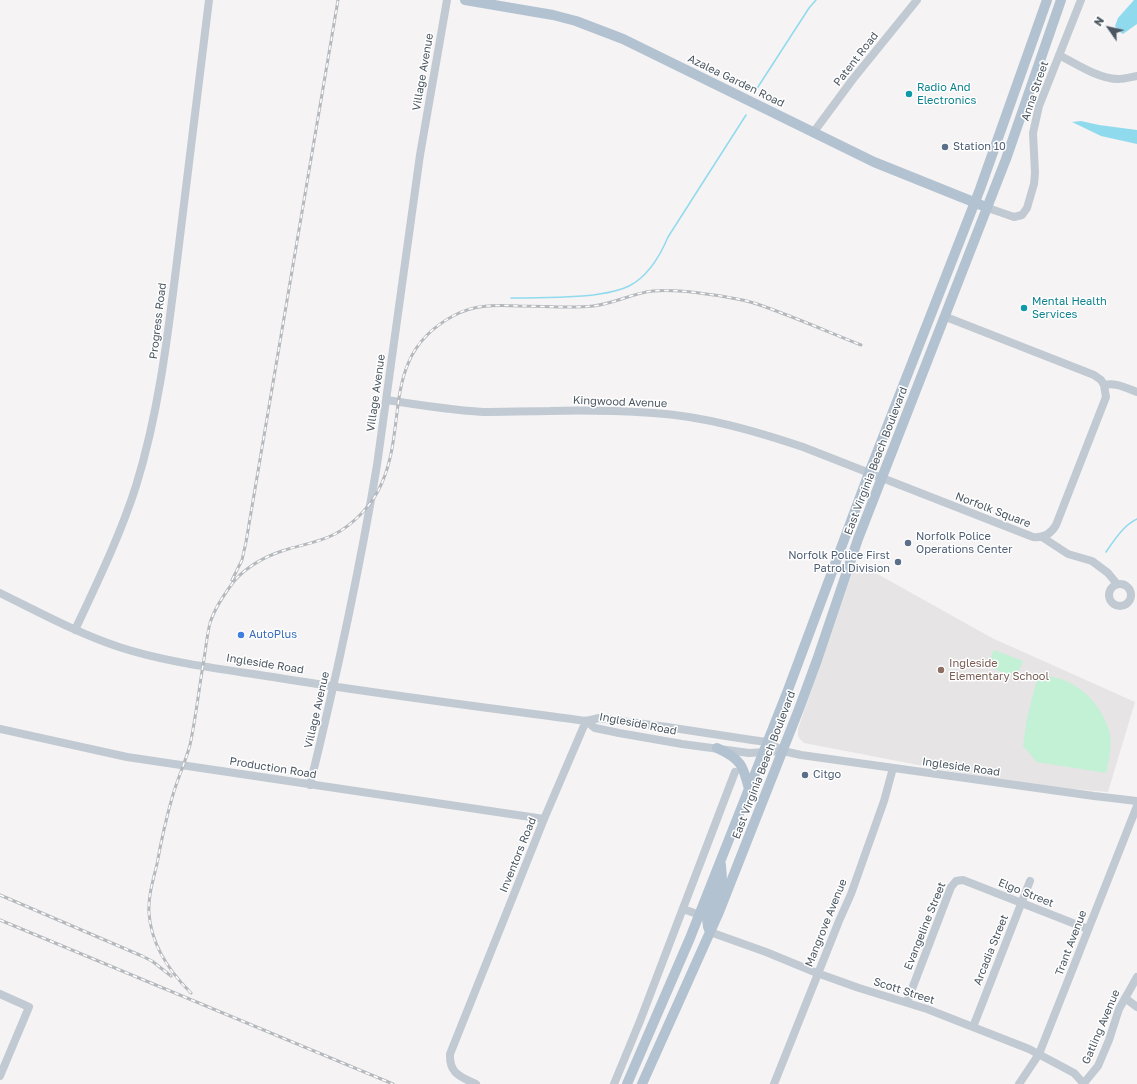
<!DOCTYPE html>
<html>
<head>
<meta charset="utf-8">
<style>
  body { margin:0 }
  #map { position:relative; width:1137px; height:1084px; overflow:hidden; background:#f5f3f3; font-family:"Golos Text",sans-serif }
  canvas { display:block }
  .north { position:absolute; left:1089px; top:8px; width:40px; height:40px; -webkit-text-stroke:3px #fff; paint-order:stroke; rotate:304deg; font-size:11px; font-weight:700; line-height:16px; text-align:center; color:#4a5661 }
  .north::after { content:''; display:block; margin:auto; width:14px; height:18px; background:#4a5661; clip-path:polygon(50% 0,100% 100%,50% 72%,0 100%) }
</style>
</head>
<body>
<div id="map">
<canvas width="1137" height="1084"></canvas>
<div class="north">N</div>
</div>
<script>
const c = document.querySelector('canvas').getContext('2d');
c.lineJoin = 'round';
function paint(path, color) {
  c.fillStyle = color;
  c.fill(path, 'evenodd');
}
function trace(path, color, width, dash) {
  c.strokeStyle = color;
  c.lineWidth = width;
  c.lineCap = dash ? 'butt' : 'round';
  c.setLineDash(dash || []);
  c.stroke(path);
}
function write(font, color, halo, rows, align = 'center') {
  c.font = font + ' "Golos Text",sans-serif';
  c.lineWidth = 3;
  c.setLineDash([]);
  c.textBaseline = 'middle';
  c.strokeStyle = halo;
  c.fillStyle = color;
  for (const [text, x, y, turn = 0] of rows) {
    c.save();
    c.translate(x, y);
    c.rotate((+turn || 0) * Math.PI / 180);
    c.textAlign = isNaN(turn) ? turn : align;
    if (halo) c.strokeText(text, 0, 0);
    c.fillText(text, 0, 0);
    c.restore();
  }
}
const education = new Path2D(`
  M856,562L992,638L1135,702L1108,792L1017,784L804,743L800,739L798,736V729Z`);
const green = new Path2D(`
  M994,650L1023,661L1016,678L987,666Z
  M1038,676C1043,676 1048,676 1053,677C1080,682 1101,705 1109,730C1113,744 1109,760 1106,773L1037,762L1023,746L1027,718Z`);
const water = new Path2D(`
  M1134,0H1137V24L1123,34L1120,32L1115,26L1118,18Z
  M1081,121L1099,125L1137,130V144L1101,136L1072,122Z`);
const stream = new Path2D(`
  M756,90L809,8L816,0
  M511,298C539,298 566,298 593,295C606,293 617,292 629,286C647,277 660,256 668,237L746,115
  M1106,552C1115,539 1123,526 1137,519`);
const minor = new Path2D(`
  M1059,55C1076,64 1099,79 1118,79C1125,79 1131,77 1137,76
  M813,133L853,79L917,0
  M988,208L1014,217L1022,215L1027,208L1034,184L1035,173L1033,133L1039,106L1081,0
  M1104,385C1116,382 1126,388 1137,392
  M387,400C418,405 451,410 483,412C505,412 527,411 550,411C584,410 619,411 653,413C704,416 755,431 803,447L1033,537C1044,538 1051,534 1056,525L1106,397L1104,385L1101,380L1094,375L946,317
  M1042,537L1068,554L1092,561L1108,573L1117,584
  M1109 595a11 11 0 1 1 22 0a11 11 0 1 1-22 0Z
  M0,593C39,612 77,633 119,647C168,663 222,669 273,677C377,694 482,707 586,721L599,718L667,727L752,740L767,742L783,751L801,755L1094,796L1137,801
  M75,630C97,583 120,536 136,486C158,415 167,342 176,269C187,179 198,90 209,0
  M586,721L595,728L619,733L682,744L749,753L782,751
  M0,729L127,757L544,819
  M310,785C336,679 359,573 377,465L420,155L447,0
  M683,909L700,915
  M710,932L766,952L817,973L859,988L927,1009L1029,1049L1074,1073L1084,1084
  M0,994L29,1007L0,1076
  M1125,998L1137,1007
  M907,1002L951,887L956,881L963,880L1088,929
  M973,1027L1030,881
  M1084,1083L1098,1066L1109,1040L1119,1009L1137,977
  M476,1084C461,1077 449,1074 450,1054L544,819L586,721
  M614,1084L640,1021L735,772
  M774,1084L839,921L851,894L884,801L893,768
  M1019,1084L1039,1054L1137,806`);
const major = new Path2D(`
  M465,0L553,15L576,21L623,39L874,162L981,205
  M717,748C741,759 743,765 749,789
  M710,932C701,915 717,900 721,884C723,878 721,871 721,865
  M627,1084L690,938L788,690L869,473L980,189L1047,0
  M642,1084L719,912L799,709L817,660L858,539L1006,159L1061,0`);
const rail = new Path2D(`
  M232,580L242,560L246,542L338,0
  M0,895L142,956L152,961L171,976
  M0,920L393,1084
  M191,993C169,971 151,945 149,913C148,897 153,880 157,864C161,842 166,819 172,798C177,780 185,763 190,745C196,717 199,688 204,659C206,647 207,635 210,623C215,607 225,593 235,580C247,567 264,557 282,551C299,545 318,543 335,534C352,525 369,508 378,491C411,429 377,357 453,316C474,304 496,305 519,306C535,306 552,307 568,307C576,307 585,307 593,306C613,304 633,293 653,291C675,289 699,293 721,296C733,298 746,300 757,304C792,316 826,331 861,345`);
const markers = [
  [909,94,4,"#0f9aa8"],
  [945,147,4,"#5c6f8a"],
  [1024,308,4,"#0f9aa8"],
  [908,543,4,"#5c6f8a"],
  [898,562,4,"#5c6f8a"],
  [241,635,4,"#3f7fe0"],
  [941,670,4,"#8d6e63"],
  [805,775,4,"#5c6f8a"]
];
const streetNames = [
  ["Patent Road",856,59,-52],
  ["Village Avenue",423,72,-80],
  ["Azalea Garden Road",736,81,26],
  ["Anna Street",1035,91,-71],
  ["Progress Road",158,321,-83],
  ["Village Avenue",376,393,-82],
  ["Kingwood Avenue",620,402,2],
  ["East Virginia Beach Boulevard",876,461,-69],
  ["Norfolk Square",993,510,21],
  ["Ingleside Road",265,664,9],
  ["Village Avenue",317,710,-77],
  ["Ingleside Road",638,724,11],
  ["East Virginia Beach Boulevard",764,765,-69],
  ["Ingleside Road",961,767,8],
  ["Production Road",273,768,9],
  ["Inventors Road",518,855,-68],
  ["Elgo Street",1026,893,22],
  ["Mangrove Avenue",826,923,-68],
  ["Evangeline Street",925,926,-68],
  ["Trant Avenue",1071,943,-69],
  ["Arcadia Street",991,950,-68],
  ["Scott Street",904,991,18],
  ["Gatling Avenue",1101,1027,-67]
];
const cultureNames = [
  ["Radio And",917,88],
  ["Electronics",917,101],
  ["Mental Health",1032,302],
  ["Services",1032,315]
];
const serviceNames = [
  ["Station 10",953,147],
  ["Norfolk Police",916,537],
  ["Operations Center",916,550],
  ["Norfolk Police First",890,556,"right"],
  ["Patrol Division",890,569,"right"],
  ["Citgo",813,775]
];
const shopNames = [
  ["AutoPlus",249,635]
];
const educationNames = [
  ["Ingleside",949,664],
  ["Elementary School",949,677]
];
paint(education, '#e6e4e5');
paint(green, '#c3f1d5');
paint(water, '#90daee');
trace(stream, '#90daee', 1.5);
trace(minor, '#c1cad2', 8);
trace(major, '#b3c2d1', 10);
trace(rail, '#b5b8bd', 3);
trace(rail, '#fff', 1.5, [4.5]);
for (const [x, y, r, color] of markers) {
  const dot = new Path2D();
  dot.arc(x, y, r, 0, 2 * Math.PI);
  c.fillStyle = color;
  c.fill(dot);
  trace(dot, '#fff', 1.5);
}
write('11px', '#4a5661', '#fff', streetNames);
write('11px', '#0d838f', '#fff', cultureNames, 'left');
write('11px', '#4e5e75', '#fff', serviceNames, 'left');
write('11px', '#366cbe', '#fff', shopNames, 'left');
write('11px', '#785e54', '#fff', educationNames, 'left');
</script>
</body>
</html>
